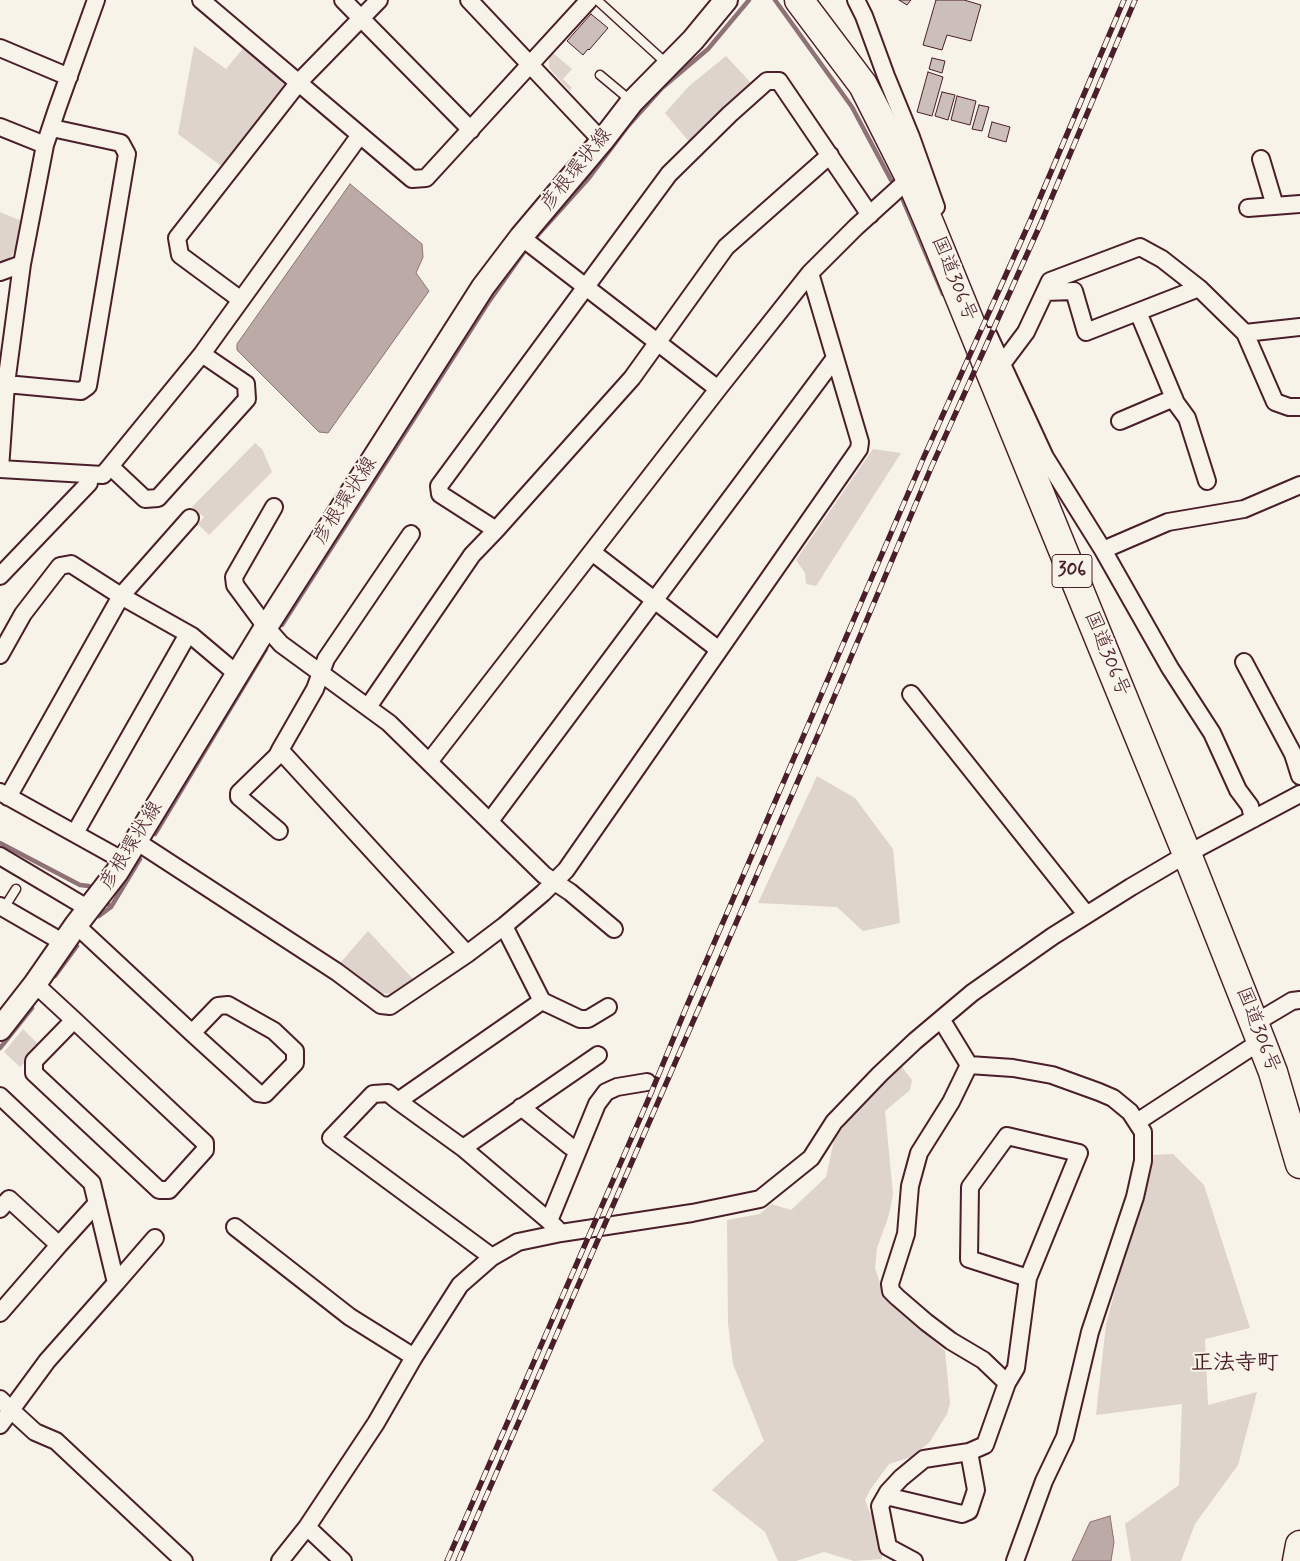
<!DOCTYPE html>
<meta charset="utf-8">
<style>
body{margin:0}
canvas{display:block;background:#f7f3e8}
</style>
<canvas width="1300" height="1561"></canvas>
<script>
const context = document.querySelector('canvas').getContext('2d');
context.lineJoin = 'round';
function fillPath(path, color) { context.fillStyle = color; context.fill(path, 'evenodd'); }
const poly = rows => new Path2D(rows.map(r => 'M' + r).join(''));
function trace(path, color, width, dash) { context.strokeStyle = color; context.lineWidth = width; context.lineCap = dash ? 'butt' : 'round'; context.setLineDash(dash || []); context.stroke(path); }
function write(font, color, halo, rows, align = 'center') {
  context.font = font + ' Mynerve,"Klee One",sans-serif'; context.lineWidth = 4; context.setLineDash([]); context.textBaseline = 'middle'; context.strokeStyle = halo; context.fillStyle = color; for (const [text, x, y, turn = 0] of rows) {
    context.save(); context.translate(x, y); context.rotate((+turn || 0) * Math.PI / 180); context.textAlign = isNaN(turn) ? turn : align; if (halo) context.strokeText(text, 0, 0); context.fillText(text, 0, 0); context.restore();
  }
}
fillPath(poly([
 [194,46,226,69,245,46,284,82,285,91,224,168,178,134],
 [552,52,572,69,563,79,572,88,570,91,549,68,549,55],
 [726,56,753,85,691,144,665,113,689,86],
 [0,212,24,222,20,242,10,258,0,264],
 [255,443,262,449,272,472,209,535,198,524,204,517,192,507],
 [873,449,901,453,816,586,806,584,805,573,796,560],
 [817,776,855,798,893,849,900,923,863,931,837,907,758,903],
 [368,931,414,980,392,994,380,993,341,962],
 [23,1029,40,1046,20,1067,4,1052],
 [899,1063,912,1080,910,1090,885,1111,893,1194,889,1215,877,1248,875,1268,885,1298,945,1351,950,1403,947,1414,929,1443,911,1457,889,1464,870,1490,865,1500,869,1511,882,1527,882,1559,854,1561,824,1552,796,1561,778,1561,765,1532,712,1490,764,1441,733,1364,728,1323,727,1220,760,1214,771,1204,791,1210,826,1177,834,1140,866,1096],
 [1173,1154,1204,1185,1250,1328,1205,1339,1208,1405,1257,1392,1238,1465,1195,1524,1181,1561,1131,1561,1125,1524,1179,1485,1182,1404,1096,1415,1106,1324,1152,1155]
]), '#ded4cc');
const water = poly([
 [350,184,422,244,423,257,416,273,429,291,328,433,319,432,237,350,237,344,350,184],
 [1110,1516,1114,1542,1111,1561,1072,1561,1090,1522,1110,1516]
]);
fillPath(water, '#bcaaa7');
trace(water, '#8e7275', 1);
trace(poly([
 [775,0,852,107,891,180],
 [903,200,943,294],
 [537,236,589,178,628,126,662,88,708,49,749,0],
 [282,625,488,303,524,252],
 [155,834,266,649],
 [0,843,80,885,89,886],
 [108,904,111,907,140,859],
 [99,916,111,907],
 [55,976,77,946],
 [0,1048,32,1008]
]), '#8e7275', 4.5);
const building = poly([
 [899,0,911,0,907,5,899,0],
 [936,0,964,0,981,5,971,41,947,35,942,50,923,45,936,0],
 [591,14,608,28,589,50,588,49,583,55,567,41,591,14],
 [932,58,945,61,942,73,929,69,932,58],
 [928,72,943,77,932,116,917,112,928,72],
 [942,92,955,95,948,120,935,116,942,92],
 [957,96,976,101,970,125,951,120,957,96],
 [979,105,989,107,982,131,972,129,979,105],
 [992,122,1010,127,1006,142,988,137,992,122]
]);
fillPath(building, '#ccbfb9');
trace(building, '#4a1f2b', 1);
const lane = poly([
 [597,0,666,63],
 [600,75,630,100],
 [4,908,16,889]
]);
const street = poly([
 [201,0,412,179,426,178,589,0],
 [343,0,471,130],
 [469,0,602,141],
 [856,0,864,16,886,76,911,137,936,207],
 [0,48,69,77],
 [0,127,45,145],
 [1261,159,1275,206],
 [1248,208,1300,204],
 [521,237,718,389],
 [0,272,22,264],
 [1045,292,1074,291,1086,332,1199,288],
 [241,300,180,255,177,238,299,82,379,0],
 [1138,312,1176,403,1187,418,1207,481],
 [1245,333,1300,327],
 [989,336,1045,457,1103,550,1170,668,1212,733,1238,790,1250,806,1253,819],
 [1002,364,1026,332,1050,281,1140,247,1162,259,1199,288,1245,333,1275,402,1289,407,1300,407],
 [6,384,81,391,88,386,127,154,121,143,52,128],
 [1120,421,1174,398],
 [111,467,145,499,158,498,247,399,246,384,202,354],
 [0,469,103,475,202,354,360,135],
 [0,469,6,384,22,264,45,145,57,109,96,0],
 [274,507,234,577,235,585,266,627,281,644,389,723,544,875,570,892,614,929],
 [496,530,632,378,726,247,830,155],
 [411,534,326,659,315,689,280,750,467,954],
 [1103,550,1168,522,1244,509,1300,485],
 [592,552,719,650],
 [0,576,89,483,89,475],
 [0,655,23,614,60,566,71,564,121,596,192,636,237,674],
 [1244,662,1293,754,1300,776],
 [911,694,1086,914],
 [368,707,472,555,496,530,440,494,439,486,669,174,730,114,767,81,779,81,870,215],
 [429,762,718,389,810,273,856,227,910,178],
 [0,792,124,861],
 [8,797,121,596,190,518],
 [490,821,835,358],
 [279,831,239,797,239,793,277,756,280,750],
 [75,833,188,634],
 [136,841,337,972,381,1005,390,1006,467,954,504,926,543,893,566,870,859,449,860,442,810,273],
 [0,856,89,909],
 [0,906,64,943],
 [76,925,192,1033,258,1093,265,1094,295,1063,295,1051,274,1031,228,1005,218,1006,192,1033],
 [35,984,74,1020,205,1143,205,1150,169,1190,159,1190,34,1073,34,1061,74,1020],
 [542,1001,580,1019,588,1019,608,1007],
 [941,1019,969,1065],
 [1255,1023,1292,1001,1300,1000],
 [969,1065,1013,1068,1052,1075,1099,1092,1113,1098,1130,1112,1143,1132,1143,1161,1135,1197,1090,1332,1065,1437,1044,1481,1015,1561],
 [0,1096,92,1183,116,1283,47,1361,11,1410,0,1399],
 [398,1101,542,1001,504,926],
 [521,1107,571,1147],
 [1137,1122,1261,1041],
 [463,1148,598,1055],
 [0,1209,9,1199,59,1245,0,1313],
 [549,1221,597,1104,606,1092,617,1087,647,1082],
 [235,1227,350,1317,414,1357],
 [59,1245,97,1203],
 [492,1257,331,1138,373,1094,388,1093,398,1101,463,1148,549,1221,561,1233],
 [116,1283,155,1238],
 [1007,1383,1016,1368,1028,1278,1079,1153,1007,1136,970,1187,969,1259,1028,1278],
 [0,1425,11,1410,35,1432,56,1441,184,1561],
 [886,1496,962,1514,969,1511,976,1490,969,1452],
 [307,1527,343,1561],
 [280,1561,307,1527,376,1423,414,1357,460,1285,492,1257,518,1242,561,1233,692,1213,760,1199,811,1158,834,1122,880,1074,915,1041,972,993,1053,936,1131,887,1187,854,1300,794],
 [914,1561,888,1547,880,1506,888,1492,901,1478,924,1459,969,1452,985,1445,1007,1383,983,1360,951,1341,926,1322,897,1297,891,1291,890,1284,906,1234,910,1186,919,1153,951,1102,969,1065]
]);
const secondary = poly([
 [0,1029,35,984,76,925,117,872,266,627,483,287,521,237,602,141,632,102,693,40,726,0]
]);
const highway = poly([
 [799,0,863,85,910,178,931,227,1187,854,1261,1041,1273,1072,1300,1164],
 [1297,1561,1300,1545]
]);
trace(lane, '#4a1f2b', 11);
trace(street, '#4a1f2b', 20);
trace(secondary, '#4a1f2b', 26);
trace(highway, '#4a1f2b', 31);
trace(lane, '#f7f3e8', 8);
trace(street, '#f7f3e8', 16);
trace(secondary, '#f7f3e8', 22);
trace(highway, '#f7f3e8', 28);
const rail = poly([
 [447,1561,649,1098,686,1008,923,459,1031,219,1124,0],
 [458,1561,821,728,931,468,1041,223,1135,0]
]);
trace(rail, '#4a1f2b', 5.5);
trace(rail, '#f7f3e8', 4, [11]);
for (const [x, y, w] of [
 [1072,571,40]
]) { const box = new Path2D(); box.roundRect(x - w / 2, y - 16.5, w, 33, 4); context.fillStyle = '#f7f3e8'; context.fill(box); trace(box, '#4a1f2b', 1); }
write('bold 19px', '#4a1f2b', null, [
 ["306",1072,571]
]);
write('20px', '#4a1f2b', '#f7f3e8', [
 ["彦根環状線",577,170,-51],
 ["国道306号",953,279,68],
 ["彦根環状線",346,501,-57],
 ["国道306号",1106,654,68],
 ["彦根環状線",132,846,-58],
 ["国道306号",1257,1030,69]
]);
write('bold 22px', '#4a1f2b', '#f7f3e8', [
 ["正法寺町",1235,1364]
]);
</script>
